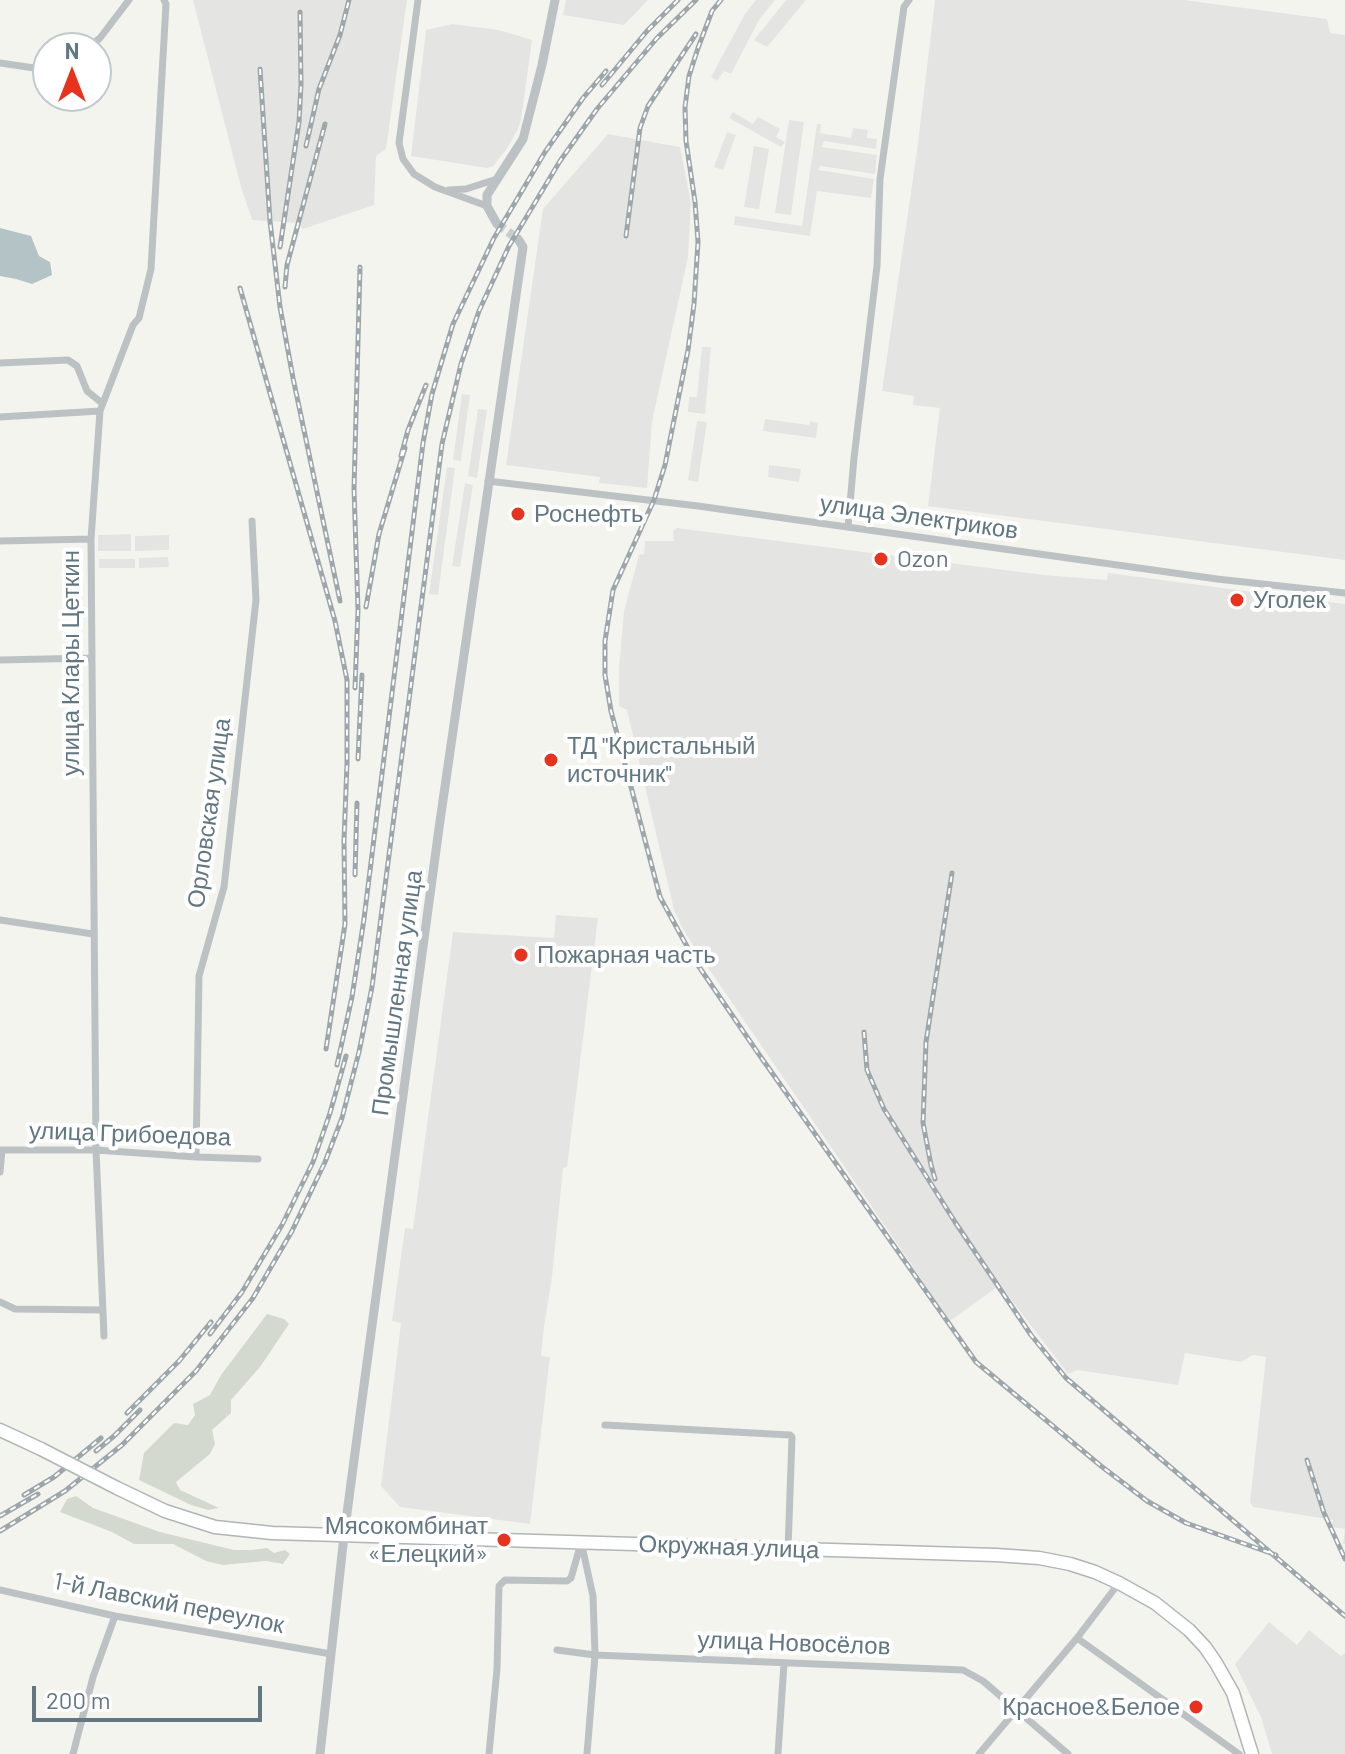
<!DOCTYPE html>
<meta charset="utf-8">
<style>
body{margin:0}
#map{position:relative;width:1345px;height:1754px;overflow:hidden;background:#f4f4ef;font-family:Barlow,sans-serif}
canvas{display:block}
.north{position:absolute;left:32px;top:32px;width:80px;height:80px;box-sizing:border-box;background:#fff;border:2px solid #c0c9cd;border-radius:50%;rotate:0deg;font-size:22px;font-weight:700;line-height:32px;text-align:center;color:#627781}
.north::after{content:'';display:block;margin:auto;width:28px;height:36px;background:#e7321d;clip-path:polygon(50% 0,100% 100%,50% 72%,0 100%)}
.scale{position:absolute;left:32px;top:1686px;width:230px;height:36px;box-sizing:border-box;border:4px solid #627781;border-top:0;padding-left:10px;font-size:24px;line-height:28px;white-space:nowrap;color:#627781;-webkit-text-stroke:6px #fff;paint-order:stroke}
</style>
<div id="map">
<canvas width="1345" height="1754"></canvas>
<div class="north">N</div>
<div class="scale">200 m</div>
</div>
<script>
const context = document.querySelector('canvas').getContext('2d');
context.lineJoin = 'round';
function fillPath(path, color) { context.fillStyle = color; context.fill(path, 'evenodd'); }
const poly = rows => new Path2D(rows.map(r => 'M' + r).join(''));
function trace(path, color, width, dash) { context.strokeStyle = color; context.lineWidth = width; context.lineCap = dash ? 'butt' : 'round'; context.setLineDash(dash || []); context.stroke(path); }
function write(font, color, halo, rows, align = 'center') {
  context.font = font + ' Barlow,sans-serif'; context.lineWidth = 8; context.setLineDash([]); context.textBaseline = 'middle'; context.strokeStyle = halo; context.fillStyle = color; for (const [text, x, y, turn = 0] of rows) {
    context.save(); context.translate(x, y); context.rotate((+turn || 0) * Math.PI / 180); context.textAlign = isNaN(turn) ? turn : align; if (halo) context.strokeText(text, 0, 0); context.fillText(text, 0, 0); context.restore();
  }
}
fillPath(poly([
 [193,0,407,0,386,149,376,156,374,205,303,229,297,223,252,220,241,187],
 [566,0,648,0,624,25,563,15],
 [756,0,775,0,759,20,731,74,724,71,717,81,711,77,745,14],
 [786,0,806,0,767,47,754,40],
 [935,0,1184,0,1327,19,1330,33,1345,35,1345,560,928,506,940,408,913,405,914,396,882,391,917,151],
 [452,24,499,30,532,40,521,120,517,131,506,150,493,166,487,168,411,156,426,30],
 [733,112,753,124,758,117,780,129,776,137,785,142,781,147,729,118],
 [789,120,804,122,791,215,775,213],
 [817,124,821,124,820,133,851,138,853,128,868,130,867,138,877,139,876,149,824,141,822,147,877,155,875,174,820,166,819,170,874,179,871,198,817,191,810,236,734,225,735,216,802,226],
 [727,132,736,135,723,170,714,167],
 [608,134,680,147,691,203,688,257,652,422,647,488,599,483,600,477,506,465,543,209],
 [754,146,769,149,759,209,744,207],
 [702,347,711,347,705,414,688,412,689,397,697,397],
 [462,394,470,395,461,461,453,460],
 [478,409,487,410,477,478,468,476],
 [765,419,809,425,810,421,818,423,816,438,763,431],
 [697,421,707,422,698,482,688,480],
 [769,465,801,469,799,482,768,477],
 [447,467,455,468,438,595,429,594],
 [465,483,473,485,460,567,452,566],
 [677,528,1044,575,1107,580,1108,573,1345,604,1345,1544,1343,1544,1345,1529,1332,1527,1333,1520,1253,1507,1250,1502,1266,1357,1253,1355,1241,1362,1185,1353,1178,1385,1077,1370,1068,1374,1000,1285,950,1321,700,956,684,931,674,910,627,710,619,706,619,667,624,611,639,555,644,554,645,541,674,541,673,531],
 [131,534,131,551,98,551,98,535],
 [169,535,169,550,135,551,135,536],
 [168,557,169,567,139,568,139,558],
 [99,559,135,559,135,568,99,568],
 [556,915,598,918,567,1167,563,1168,552,1277,544,1327,541,1356,550,1357,530,1524,400,1507,381,1486,401,1323,392,1321,405,1228,413,1229,453,932,554,938],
 [1269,1622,1297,1645,1309,1630,1341,1656,1345,1653,1345,1754,1272,1754,1261,1717,1235,1664]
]), '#e4e5e3');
fillPath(poly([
 [267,1314,284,1319,289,1324,260,1367,231,1400,231,1413,212,1430,215,1444,210,1454,176,1482,180,1490,219,1508,208,1510,191,1505,139,1480,144,1453,174,1423,188,1425,195,1415,193,1404,210,1395,221,1375],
 [76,1496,93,1508,160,1532,234,1550,252,1550,267,1548,274,1553,285,1550,290,1554,283,1564,266,1561,223,1565,206,1561,173,1544,134,1544,112,1532,60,1512,67,1499]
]), '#d4d9cf');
fillPath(poly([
 [0,228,31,236,39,256,50,262,52,275,32,284,16,279,0,276]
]), '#b4c3c6');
trace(poly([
 [497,224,518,239]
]), '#c8cece', 9, [9, 4.5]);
const trunk = poly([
 [0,1430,41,1449],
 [117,1488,165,1511,215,1527,272,1533,996,1555,1039,1558,1070,1564,1095,1572,1119,1583,1155,1603,1189,1630,1205,1647,1216,1663,1233,1693,1252,1754]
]);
trace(trunk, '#b0b5b7', 15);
trace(poly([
 [418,0,399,143,403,159,414,174,435,187,487,206],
 [88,48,100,38,129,0],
 [0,63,48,70],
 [449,190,466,189,497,179],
 [0,363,68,360,77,366,87,391,102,403],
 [0,417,100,411],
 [488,481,698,506,1217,579,1345,593],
 [848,527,854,458,877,266,880,179,904,7,909,0],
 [0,541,91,539],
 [0,660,91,658],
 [0,920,93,934],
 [0,1150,96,1150,196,1157,258,1159],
 [196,1157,199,976,224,887,256,600,252,521],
 [0,1172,2,1150],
 [0,1302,15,1309,102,1310],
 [104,1336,96,1150,91,539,100,411,133,325,139,318,151,269,166,4,164,0],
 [605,1425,790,1435,792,1437,788,1549],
 [582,1546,593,1596,595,1655,587,1754],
 [0,1590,115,1616,331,1654],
 [1077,1638,1239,1754],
 [557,1650,595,1655,963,1670,983,1681,1068,1754],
 [73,1754,93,1677,115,1616],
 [489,1754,497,1669,499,1586,505,1580,567,1581,571,1578,581,1543],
 [778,1754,784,1663],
 [979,1754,1077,1638,1119,1583]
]), '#bcc2c4', 7);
trace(poly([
 [497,224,487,206,487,195,523,139,542,65,555,0],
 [320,1754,344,1536,360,1415,439,828,523,247,518,239]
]), '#bcc2c4', 9);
trace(trunk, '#fff', 12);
const rail = poly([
 [721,0,712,11,698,48,689,76,685,107,686,141,695,202,698,242,694,304,688,350,665,465,654,500,613,590,605,641,605,675,611,711,660,897,695,961,758,1053,976,1362,1101,1466,1147,1501,1186,1523,1276,1555],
 [260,69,270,221,280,307,293,378,340,601],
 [602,85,647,31,678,0],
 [306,146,319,89,340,35,349,0],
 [626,236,640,128,648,106,696,34],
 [280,247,299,122,301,85,300,12],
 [285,287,287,265,325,124],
 [240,288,335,621,347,680,347,763,344,841,345,924,326,1049],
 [401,456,408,430,426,385],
 [366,607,379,534,405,448],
 [355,688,358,610,354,489,360,267],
 [358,759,362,675],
 [355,875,357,803],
 [864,1032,867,1070,884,1109,955,1222,1031,1335,1066,1378,1345,1616],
 [337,1065,352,997,364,919,423,443,432,394,453,324,494,238,545,152,583,98,606,71],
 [935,1179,931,1165,923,1123,926,1042,952,873],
 [210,1334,242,1292,282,1225,313,1162,330,1113,346,1056],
 [127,1413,179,1361,211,1322],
 [96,1451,114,1436,140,1410],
 [1307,1460,1324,1513,1345,1559],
 [24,1495,54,1477,101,1438],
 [0,1516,38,1494],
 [0,1531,65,1491,122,1445,196,1371,253,1298,292,1231,325,1162,342,1118,359,1052,372,987,442,444,461,364,479,311,509,246,560,161,597,109,657,38,696,0]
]);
trace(rail, '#9da6aa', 5);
trace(rail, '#fff', 2, [6]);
const trunkBridge = poly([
 [41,1449,117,1488]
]);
trace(trunkBridge, '#b0b5b7', 15, []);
trace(trunkBridge, '#fff', 12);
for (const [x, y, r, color] of [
 [518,514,8,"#e7321d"],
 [881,559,8,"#e7321d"],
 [1237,600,8,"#e7321d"],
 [551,760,8,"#e7321d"],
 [521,955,8,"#e7321d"],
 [504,1540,8,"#e7321d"],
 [1196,1707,8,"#e7321d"]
]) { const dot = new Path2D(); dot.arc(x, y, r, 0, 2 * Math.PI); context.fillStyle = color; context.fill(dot); trace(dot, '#fff', 3); }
write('24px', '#627781', '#fff', [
 ["Роснефть",534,514],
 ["Ozon",897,559],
 ["Уголек",1253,600],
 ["ТД \"Кристальный",567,746],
 ["источник\"",567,774],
 ["Пожарная часть",537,955],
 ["Мясокомбинат",488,1526,"right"],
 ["«Елецкий»",488,1554,"right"],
 ["Красное&Белое",1180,1707,"right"]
], 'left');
write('24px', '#627781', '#fff', [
 ["улица Электриков",919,517,8],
 ["улица Клары Цеткин",71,663,-90],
 ["Орловская улица",209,813,-82],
 ["Промышленная улица",397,993,-82],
 ["улица Грибоедова",130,1134,2],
 ["Окружная улица",729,1547,2],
 ["1-й Лавский переулок",169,1603,11],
 ["улица Новосёлов",794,1643,2]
]);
</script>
